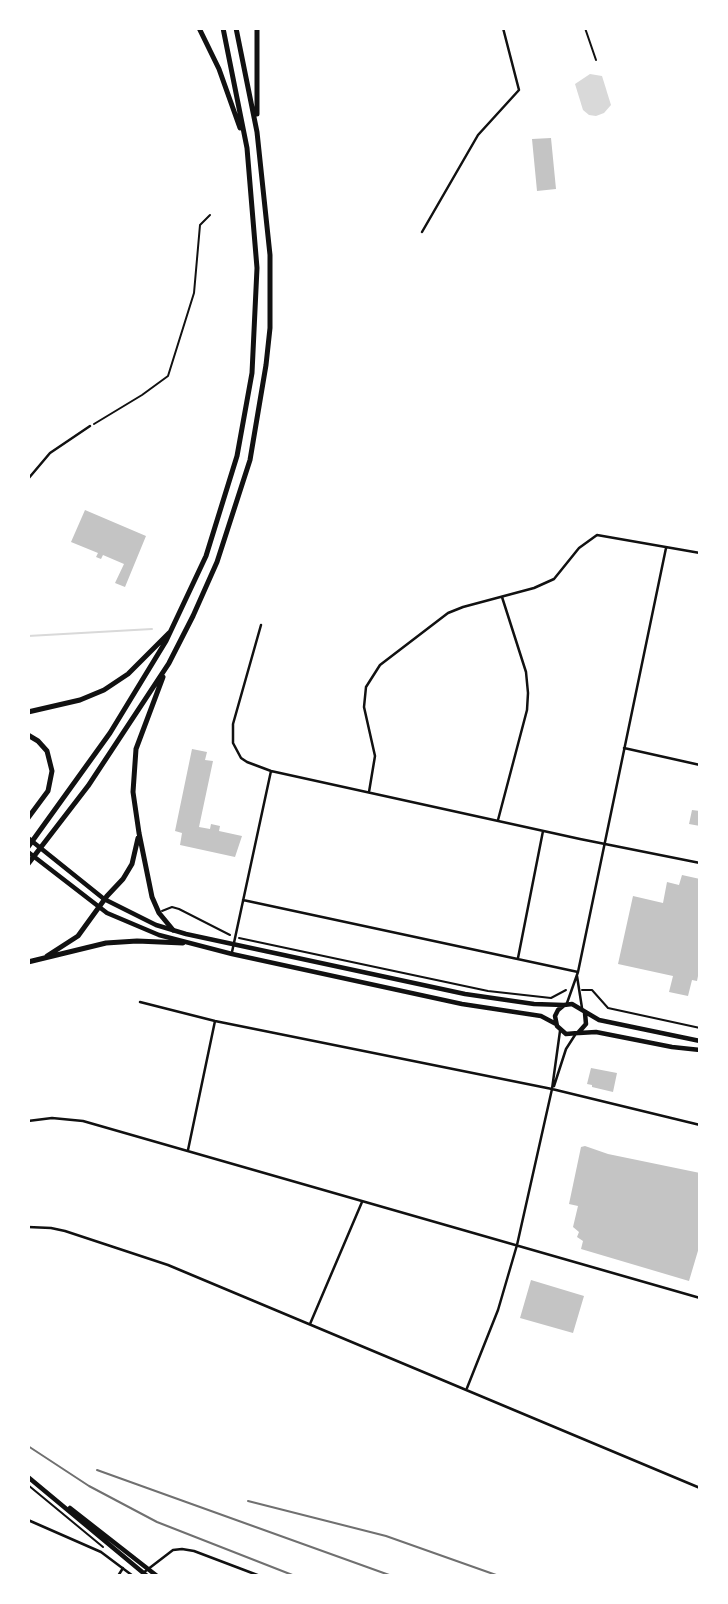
<!DOCTYPE html>
<style>
body{margin:0}
#map{position:relative;width:728px;height:1604px;overflow:hidden;background:#fff;font-family:"IBM Plex Serif",serif}
canvas{display:block}
.frame{position:absolute;inset:0;border:30px solid #fff;pointer-events:none}
</style>
<div id="map">
<canvas width="728" height="1604"></canvas>
<div class="frame"></div>
</div>
<script>
const context = document.querySelector('canvas').getContext('2d');
context.lineJoin = 'round';
function fillPath(path, color) { context.fillStyle = color; context.fill(path, 'evenodd'); }
const poly = rows => new Path2D(rows.map(r => 'M' + r).join(''));
function trace(path, color, width, dash) { context.strokeStyle = color; context.lineWidth = width; context.lineCap = dash ? 'butt' : 'round'; context.setLineDash(dash || []); context.stroke(path); }
fillPath(poly([
 [590,74,602,76,611,105,604,113,596,116,589,115,583,110,575,84]
]), '#d9d9d9');
trace(poly([
 [28,636,152,629]
]), '#d9d9d9', 2);
fillPath(poly([
 [551,138,556,189,537,191,532,139],
 [85,510,146,536,125,587,115,583,124,564,103,555,101,559,96,557,98,553,71,542],
 [192,749,207,752,205,760,213,761,199,827,210,829,211,824,220,826,219,831,242,836,235,857,180,845,182,833,175,831],
 [692,810,700,811,700,826,689,824],
 [682,875,700,879,700,966,697,981,692,980,688,996,669,992,673,976,618,964,633,896,663,903,667,882,679,885],
 [591,1068,617,1073,613,1092,592,1087,592,1085,587,1084],
 [585,1146,608,1154,700,1173,700,1244,689,1281,581,1249,583,1241,577,1237,579,1232,573,1227,578,1206,569,1204,581,1147],
 [531,1280,584,1296,573,1333,520,1318]
]), '#c4c4c4');
trace(poly([
 [94,424,142,395,168,376,194,293,200,225,210,215],
 [162,911,172,907,179,909,230,935],
 [239,938,488,991,551,998,566,990],
 [582,990,592,990,608,1008,700,1028],
 [28,1485,103,1547]
]), '#111', 2);
trace(poly([
 [585,28,596,60]
]), '#111', 2);
trace(poly([
 [422,232,478,135,519,90,503,28],
 [28,479,50,453,90,426],
 [261,625,233,724,233,743,241,758,247,762,271,771,580,839,700,863],
 [624,748,700,765],
 [369,792,375,756,364,707,366,687,380,665,448,613,463,607,534,588,554,579,579,548,597,535,700,553],
 [498,820,527,710,528,693,526,672,502,597],
 [243,900,578,972],
 [232,952,271,771],
 [518,958,543,831],
 [577,976,582,1008],
 [140,1002,215,1021,552,1089,700,1125],
 [567,1003,578,972,666,548],
 [554,1086,566,1049,575,1035],
 [28,1121,52,1118,83,1121,700,1298],
 [188,1150,215,1021],
 [28,1227,51,1228,65,1231,168,1265,700,1488],
 [310,1324,362,1202],
 [467,1388,498,1310,517,1245,552,1089,560,1031],
 [28,1520,101,1552,133,1576],
 [143,1573,173,1550,182,1549,194,1551,260,1576],
 [118,1576,123,1568]
]), '#111', 2.5);
trace(poly([
 [28,838,104,899,156,925,186,934,465,994,534,1004,564,1005],
 [28,852,107,913,159,935,232,954,462,1004,541,1016,556,1024],
 [585,1013,586,1024,578,1033,566,1034,557,1026,555,1016,558,1010,564,1005,572,1004,599,1020,700,1041],
 [579,1033,596,1032,672,1047,700,1050],
 [28,1477,147,1576],
 [70,1508,157,1576]
]), '#111', 4.5);
trace(poly([
 [199,28,219,69,240,128],
 [257,114,257,28],
 [163,677,136,749,133,792,139,833,152,897,159,913,173,930],
 [28,712,80,700,104,690,128,674,169,633],
 [28,735,38,741,47,751,52,771,48,791,28,818],
 [28,847,110,733,166,641,206,556,237,456,252,373,257,268,247,148,223,28],
 [28,864,88,786,169,663,193,616,217,562,250,460,266,365,270,328,270,255,257,132,236,28],
 [47,956,78,936,107,896,123,879,132,864,138,838],
 [28,962,106,943,137,941,183,943]
]), '#111', 5);
trace(poly([
 [28,1446,89,1486,157,1522,295,1576],
 [97,1470,392,1576],
 [248,1501,386,1536,499,1576]
]), '#707070', 2);
</script>
